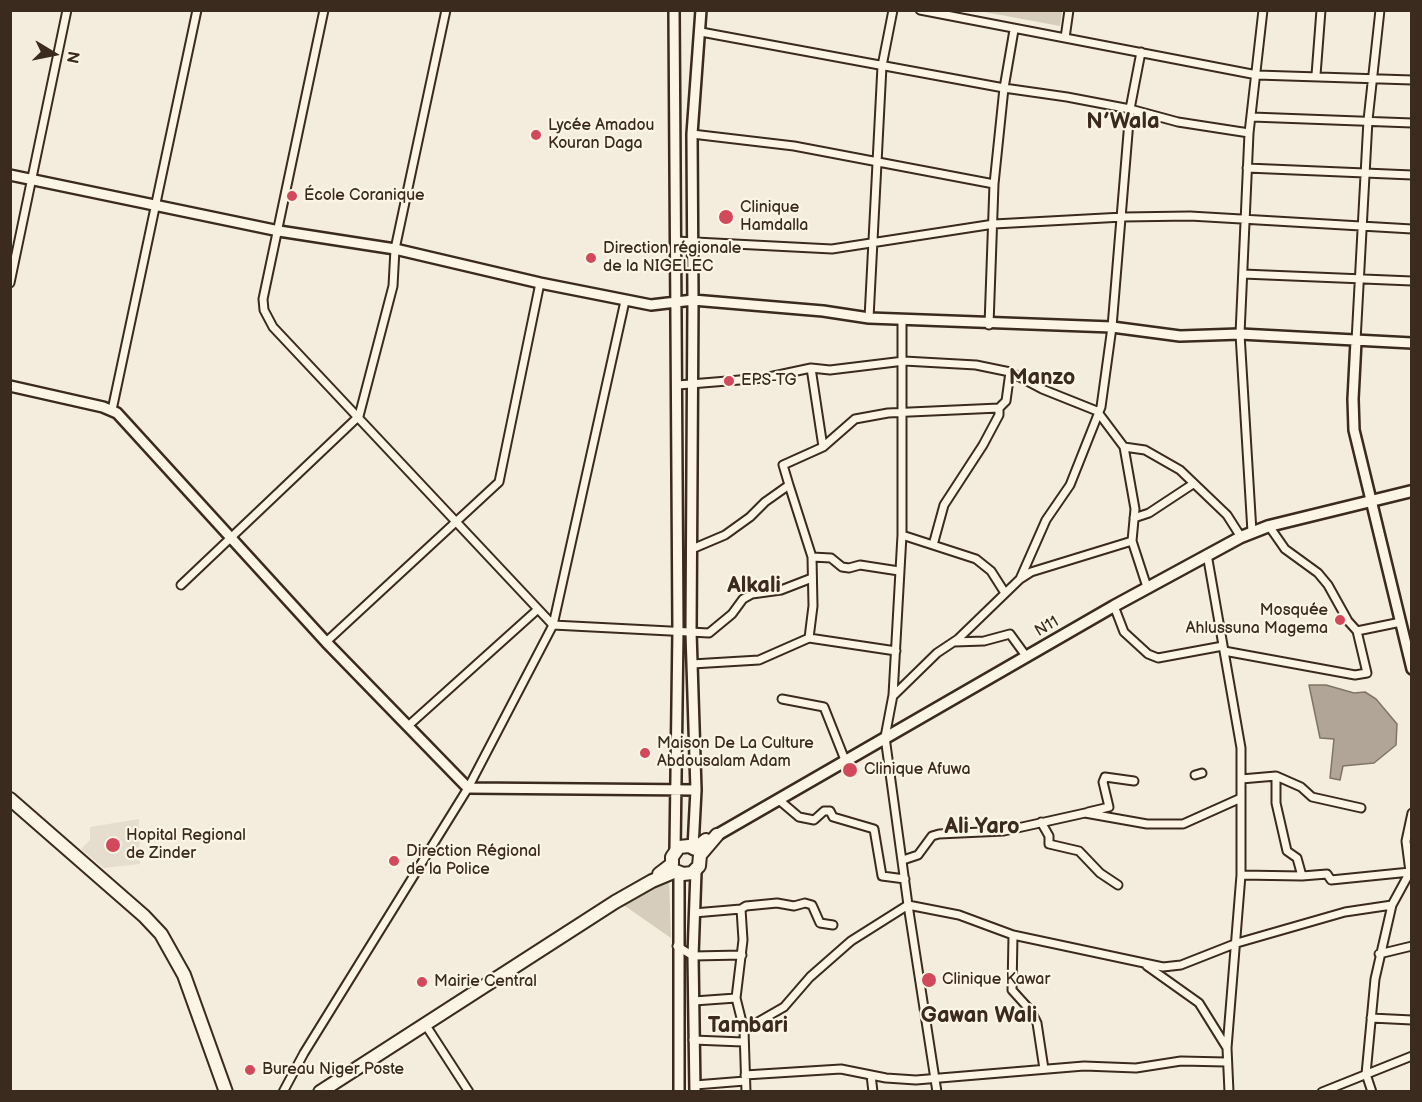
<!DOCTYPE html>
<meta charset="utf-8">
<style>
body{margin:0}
#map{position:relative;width:1422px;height:1102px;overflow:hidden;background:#f4eddd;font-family:"Balsamiq Sans",sans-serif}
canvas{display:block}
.frame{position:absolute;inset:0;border:12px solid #3b2a1e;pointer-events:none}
.north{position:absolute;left:24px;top:24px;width:60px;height:60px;-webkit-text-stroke:4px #fcf5e5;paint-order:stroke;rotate:100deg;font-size:16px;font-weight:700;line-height:24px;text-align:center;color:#3b2a1e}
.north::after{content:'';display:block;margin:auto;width:21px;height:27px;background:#3b2a1e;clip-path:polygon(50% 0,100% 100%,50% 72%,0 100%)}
</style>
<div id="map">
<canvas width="1422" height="1102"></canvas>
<div class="frame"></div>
<div class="north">N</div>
</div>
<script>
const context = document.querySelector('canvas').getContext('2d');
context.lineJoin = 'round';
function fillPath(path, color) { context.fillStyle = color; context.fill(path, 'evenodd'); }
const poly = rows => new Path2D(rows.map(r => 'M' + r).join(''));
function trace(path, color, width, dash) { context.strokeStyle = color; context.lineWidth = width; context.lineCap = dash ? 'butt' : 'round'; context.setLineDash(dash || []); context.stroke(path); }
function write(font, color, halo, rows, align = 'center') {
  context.font = font + ' "Balsamiq Sans",sans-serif'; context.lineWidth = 4.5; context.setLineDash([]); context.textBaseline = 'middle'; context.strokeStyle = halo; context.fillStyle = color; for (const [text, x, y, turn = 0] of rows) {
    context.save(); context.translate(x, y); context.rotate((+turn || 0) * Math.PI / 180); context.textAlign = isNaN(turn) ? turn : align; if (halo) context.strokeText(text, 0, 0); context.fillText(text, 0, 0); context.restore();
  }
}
fillPath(poly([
 [139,819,140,864,104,868,81,849,90,840,90,827]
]), '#e5ddce');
fillPath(poly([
 [979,11,1062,10,1062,11,1060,26],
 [669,877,671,938,622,904]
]), '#d6cdbd');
const water = poly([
 [1309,685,1326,685,1354,693,1365,692,1376,699,1397,724,1396,745,1374,763,1343,766,1340,780,1330,778,1334,739,1320,738,1309,685]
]);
fillPath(water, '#b0a596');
trace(water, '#817466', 1.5);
const street = poly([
 [324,10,263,299,264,310,273,327,553,625,709,633,732,614,743,599,752,594,781,590,812,578],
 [920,10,1257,75,1412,80],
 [701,32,1004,88,1067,97,1130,109,1178,122,1249,133],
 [1065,38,1069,10],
 [1316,75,1321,10],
 [1252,117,1412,123],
 [692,134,794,146,994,184],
 [1247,168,1412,175],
 [676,241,832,249,994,224,1123,217,1190,216,1412,229],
 [1243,274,1412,281],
 [10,283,67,10],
 [869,318,882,66,893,10],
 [902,320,902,535,893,695,885,737,908,905,937,1092],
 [989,325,994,184,1004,88,1014,30],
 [1356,341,1368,120,1380,10],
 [811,368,823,447],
 [678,385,764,378,811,368,830,370,904,361,976,365,1010,372,1042,389,1097,411,1124,447,1135,509,1132,541,1147,587],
 [112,410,197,10],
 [1124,447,1145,450,1180,470,1227,515,1241,537],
 [789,485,812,557,831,558,842,567,849,568,860,565,899,571],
 [1134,518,1149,513,1193,484],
 [1252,532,1240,334,1249,133,1263,10],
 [902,535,976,559,991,571,1005,593],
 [933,545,944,505,983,445,999,415,999,408],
 [692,549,725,535,750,517,765,502,789,485,783,465,823,447,855,419,888,413,999,408,1006,401,1010,372],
 [1207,554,1241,748,1241,875,1227,1048,1229,1092],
 [1020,579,1031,572,1132,541],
 [181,585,359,416,393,286,395,249,446,10],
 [1114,606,1124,632,1148,654,1158,658,1223,646],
 [1357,631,1401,622],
 [809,638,813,606,812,557],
 [326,642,499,482,540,283],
 [954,642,984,641,1010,634,1026,656],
 [1224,651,1355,675,1367,673,1357,631,1348,621,1328,585,1318,573,1285,549,1269,526],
 [692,664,759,660,809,638,896,651],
 [894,695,937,653,958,639,1020,579,1046,520,1070,485,1101,407,1112,327,1130,109,1141,52],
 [782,699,824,707,845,760],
 [408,726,537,610],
 [1195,775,1202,773],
 [1276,776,1276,803,1287,851,1297,858,1302,876],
 [1241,779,1276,776,1301,787,1312,797,1361,808],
 [779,800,799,817,814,820,824,811,830,811,833,817,874,829,882,876,905,879],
 [1088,812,1109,807,1103,782,1105,777,1134,781],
 [1041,822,1049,836,1049,844,1079,851,1100,873,1118,885],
 [903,860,918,855,932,836,939,834,1004,831,1085,813,1147,824,1183,824,1241,798],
 [1241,875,1302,876,1327,874,1331,880,1410,872,1411,875],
 [741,909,743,940,736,998,744,1030,746,1092],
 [694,913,741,909,746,906,777,903,794,906,805,903,812,905,820,923,833,925],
 [1013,935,1012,990,1031,1011,1037,1023,1044,1069],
 [677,946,693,956,742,955],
 [1379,954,1412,946],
 [1147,966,1199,1003,1227,1048],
 [694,1001,736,998],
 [1371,1018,1412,1020],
 [425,1024,469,1092],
 [744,1030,784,1007,810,977,851,941,908,905,959,915,1013,935,1163,967,1181,965,1237,943,1345,912,1392,905,1410,872,1406,841,1412,813],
 [693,1040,743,1042],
 [745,1075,841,1069,886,1078,916,1080,1084,1066,1136,1068,1181,1061,1226,1062],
 [871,1075,873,1092],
 [695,1085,745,1081],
 [283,1092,304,1053,468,788,553,625,625,301],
 [1322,1092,1412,1056],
 [1372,1092,1366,1074,1375,979,1392,905]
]);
const secondary = poly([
 [674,10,678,630,675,850],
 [10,175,279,231,395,249,540,283,651,305,693,300,823,311,869,318,1112,327,1180,336,1240,334,1412,343],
 [1356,341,1353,399,1354,430,1412,669],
 [10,386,103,407,117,413,326,642,468,788,696,790],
 [693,848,696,790,691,632,693,300,692,134,701,10],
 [679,873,679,1092],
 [695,1092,693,956,696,871]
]);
const primary = poly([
 [717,835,1114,606,1241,537,1269,526,1412,491]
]);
const highway = poly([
 [10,799,144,916,161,934,184,975,226,1092],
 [659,874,672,864,672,857,679,847,689,846,695,849,706,840],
 [320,1092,615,902,652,881,676,871,683,874,692,873,699,866,700,855,717,835]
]);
trace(street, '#3b2a1e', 11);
trace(secondary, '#3b2a1e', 14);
trace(primary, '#3b2a1e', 15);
trace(highway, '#3b2a1e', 16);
trace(street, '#fcf5e5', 7);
trace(secondary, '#fcf5e5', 9);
trace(primary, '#fcf5e5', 10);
trace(highway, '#fcf5e5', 12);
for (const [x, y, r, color] of [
 [536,135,6,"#d1495b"],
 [292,196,6,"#d1495b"],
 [726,217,8,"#d1495b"],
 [591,258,6,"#d1495b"],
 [729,381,6,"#d1495b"],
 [1340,620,6,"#d1495b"],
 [645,753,6,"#d1495b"],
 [850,770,8,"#d1495b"],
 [113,845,8,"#d1495b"],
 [394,861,6,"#d1495b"],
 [929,980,8,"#d1495b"],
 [422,982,6,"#d1495b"],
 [250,1070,6,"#d1495b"]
]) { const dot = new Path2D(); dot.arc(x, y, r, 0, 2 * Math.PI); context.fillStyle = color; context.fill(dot); trace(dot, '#fcf5e5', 2); }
write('16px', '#3b2a1e', '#fcf5e5', [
 ["Lycée Amadou",548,126],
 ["Kouran Daga",548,144],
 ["École Coranique",304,196],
 ["Clinique",740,208],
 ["Hamdalla",740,226],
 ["Direction régionale",603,249],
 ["de la NIGELEC",603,267],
 ["EPS-TG",741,381],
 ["Mosquée",1328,611,"right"],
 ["Ahlussuna Magema",1328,629,"right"],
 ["Maison De La Culture",657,744],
 ["Abdousalam Adam",657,762],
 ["Clinique Afuwa",864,770],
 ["Hopital Regional",126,836],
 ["de Zinder",126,854],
 ["Direction Régional",406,852],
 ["de la Police",406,870],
 ["Clinique Kawar",942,980],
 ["Mairie Central",434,982],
 ["Bureau Niger Poste",262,1070]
], 'left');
write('16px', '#3b2a1e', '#fcf5e5', [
 ["N11",1047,627,-30]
]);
write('bold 22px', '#3b2a1e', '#fcf5e5', [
 ["N’Wala",1123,122],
 ["Manzo",1042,378],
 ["Alkali",754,586],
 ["Ali Yaro",982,827],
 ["Gawan Wali",979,1016],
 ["Tambari",748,1026]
]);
</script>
